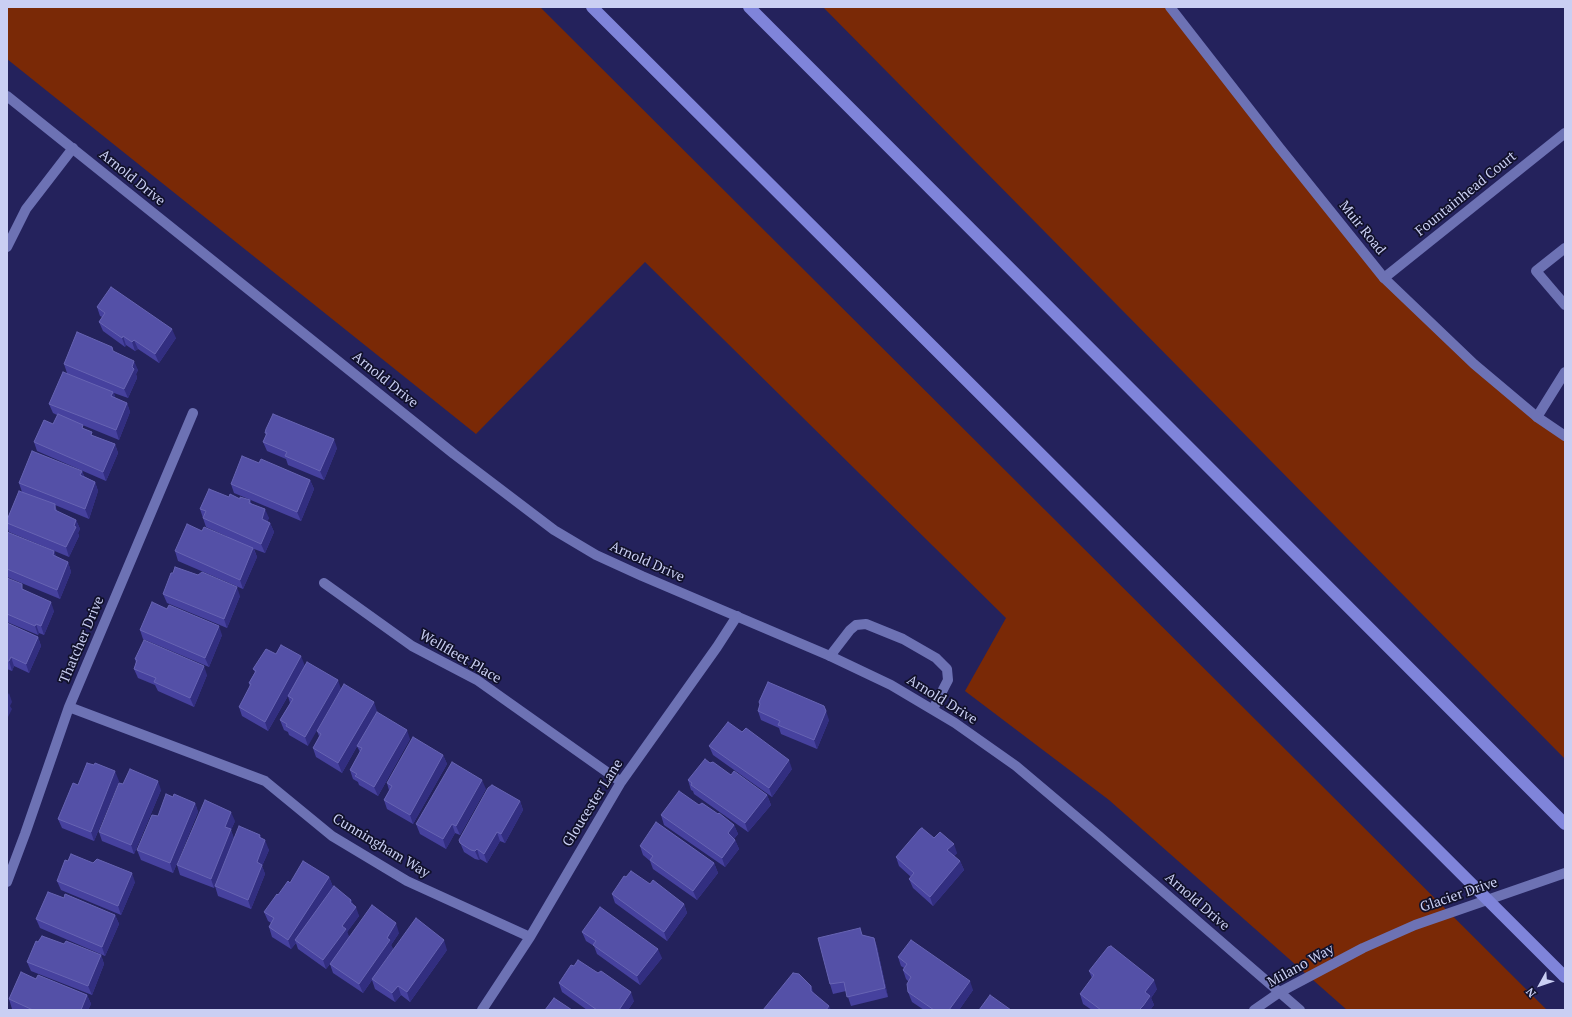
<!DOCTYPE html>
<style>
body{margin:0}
#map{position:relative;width:1572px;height:1017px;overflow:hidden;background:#24225c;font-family:"PT Serif",serif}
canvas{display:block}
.frame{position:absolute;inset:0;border:8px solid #cacff3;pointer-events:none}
.north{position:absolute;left:1520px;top:965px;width:40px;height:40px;-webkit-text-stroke:3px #11112b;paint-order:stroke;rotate:230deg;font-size:11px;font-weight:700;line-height:16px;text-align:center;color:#cacff3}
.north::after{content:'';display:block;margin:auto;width:14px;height:18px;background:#cacff3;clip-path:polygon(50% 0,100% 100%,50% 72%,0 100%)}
</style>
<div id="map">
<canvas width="1572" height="1017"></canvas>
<div class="frame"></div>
<div class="north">N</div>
</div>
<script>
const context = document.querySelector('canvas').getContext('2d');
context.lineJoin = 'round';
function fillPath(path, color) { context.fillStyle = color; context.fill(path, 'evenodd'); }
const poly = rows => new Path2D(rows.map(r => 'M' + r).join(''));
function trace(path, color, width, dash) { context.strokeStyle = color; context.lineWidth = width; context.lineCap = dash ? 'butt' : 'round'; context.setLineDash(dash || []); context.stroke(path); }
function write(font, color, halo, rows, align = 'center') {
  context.font = font + ' "PT Serif",serif'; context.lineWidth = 3.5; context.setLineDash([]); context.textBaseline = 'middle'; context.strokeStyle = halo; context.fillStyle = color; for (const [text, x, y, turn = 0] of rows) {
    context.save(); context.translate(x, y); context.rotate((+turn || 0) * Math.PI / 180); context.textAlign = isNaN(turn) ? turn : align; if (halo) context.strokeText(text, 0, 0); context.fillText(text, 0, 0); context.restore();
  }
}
fillPath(poly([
 [7,7,540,7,1547,1010,1347,1010,1109,800,965,691,1006,618,645,262,476,434,7,59],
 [823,7,1170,7,1279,147,1419,313,1565,436,1565,759]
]), '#7a2906');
trace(poly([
 [1565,248,1536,271,1565,305],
 [1537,417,1565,372],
 [830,656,850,630,856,625,866,624,903,639,936,658,947,669,948,680,933,709]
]), '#6d72b4', 10);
trace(poly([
 [7,247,26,209,73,148],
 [1384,278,1565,133],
 [324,583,412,646,477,680,621,782],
 [69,707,265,781,332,836,407,881,530,937],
 [7,882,25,834,69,707,193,413],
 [482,1010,530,937,621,782,717,647,737,616],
 [1254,1010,1280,992,1363,948,1415,925,1565,873]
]), '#6d72b4', 10);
trace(poly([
 [1170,7,1279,147,1384,278,1474,364,1537,417,1565,436],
 [7,96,454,454,554,530,596,555,642,576,830,656,891,685,955,723,1016,766,1099,836,1300,1010]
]), '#6d72b4', 10);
trace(poly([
 [592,7,1565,977],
 [749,7,1565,824]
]), '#7f84da', 12);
fillPath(poly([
 [97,307,176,338,159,363,138,349,135,351,126,345,125,347,103,331,99,322,102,317,100,316],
 [113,352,138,370,136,374,137,378,128,398,114,393,115,398,127,403,130,412,119,440,80,424,84,429,93,436,115,444,118,453,106,481,37,451,34,442,53,424,57,415,53,413,49,404,67,373,64,364],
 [265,433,337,448,324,480,288,465,286,459,267,451,263,442,266,435],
 [259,463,310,480,314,489,301,521,234,493,231,484],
 [82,471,84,476,95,482,98,491,89,519,55,505,57,511,76,520,80,529,78,533,79,536,69,557,9,532,7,526,7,520,22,492,19,483],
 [229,497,250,500,251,503,269,518,267,521,270,523,274,532,265,553,254,549,257,557,243,589,178,561,175,551,202,531,228,537,206,527,200,509],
 [7,532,54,551,56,557,68,562,71,572,60,599,7,577],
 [7,578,54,611,44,635,39,633,38,635,7,622],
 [163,594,240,596,227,628,167,603],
 [7,623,38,637,41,646,29,673,14,666,12,671,7,669],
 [140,630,222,635,209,667,143,639],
 [276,654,305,666,268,731,242,716,239,707,250,687,249,683,255,672,253,669],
 [135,659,207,675,194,707,158,691,155,685,138,678,134,669,136,663],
 [307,662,308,746,289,735,288,732,284,730,280,720,290,703,288,696],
 [759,702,829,720,817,749,781,734,779,728,761,720,758,711,760,705],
 [377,711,342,773,316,757,313,748,319,736,317,731],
 [410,739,378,796,359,785,358,782,353,779,350,770,360,752,357,746],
 [709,746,792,769,772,797,713,755],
 [443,755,447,764,413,824,387,809,384,800,389,790,387,783],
 [710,763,731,775,767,795,771,805,748,832,694,794,693,791,691,790,688,780],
 [119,781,94,841,62,828,58,819,78,785],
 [123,784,161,790,134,854,102,841,99,832],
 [486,789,460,835,455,833,446,849,420,834,416,824],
 [520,801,523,810,505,843,500,841,487,863,480,859,479,860,475,859,464,852,459,840],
 [195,803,198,812,173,873,141,860,137,850,158,816],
 [699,805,734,825,738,834,734,839,735,840,739,849,725,867,664,825,661,815],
 [235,821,231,830,234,839,214,888,180,875,177,865],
 [260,835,261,838,269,850,262,866,265,874,251,909,218,896,215,886],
 [934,838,957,853,954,856,960,861,964,870,933,906,913,888,909,879,911,877,899,866,896,857],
 [640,846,714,863,718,873,697,900,653,869,650,861,643,855],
 [329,877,333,887,322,903,351,900,359,916,347,932,349,937,399,933,391,945,393,949,376,973,447,950,410,1002,401,995,395,1002,375,989,372,980,363,993,333,973,330,964,326,969,298,949,296,943,291,949,272,937,269,927,271,923,268,921,264,912,290,883],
 [626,877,650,884,684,904,687,913,667,941,615,903,612,894],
 [57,881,135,882,121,915,61,890],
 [64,898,115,915,119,924,105,956,40,928,36,919],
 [582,932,662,958,640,985,597,954,594,946,586,941],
 [862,935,874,938,877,947,888,997,851,1006,846,991,833,994,830,984],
 [38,942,64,944,101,955,104,964,92,995,31,971,27,962],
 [898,957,973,990,959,1010,924,1010,912,1002,908,992,908,981,906,979,903,970,904,968,901,966],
 [1089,971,1157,989,1151,998,1154,1005,1150,1010,1092,1010,1083,1004,1080,994,1092,978],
 [36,979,87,995,91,1004,88,1010,15,1010,12,1009,9,999],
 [559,983,634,1001,628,1010,587,1010,562,992]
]), '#46419e');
fillPath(poly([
 [172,329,176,338,159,363,155,354],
 [123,336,126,345,125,347,122,338],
 [134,340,138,349,135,351,132,342],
 [134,361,138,370,136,374,137,378,128,398,124,389],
 [113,392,117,401,111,396],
 [127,403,130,412,119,440,116,430],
 [334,439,337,448,324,480,320,471],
 [115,444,118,453,106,481,103,472],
 [82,471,85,480,80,475],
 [310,480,314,489,301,521,297,512],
 [95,482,98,491,89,519,85,509],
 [265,509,269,518,265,528,262,519],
 [76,520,80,529,78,533,79,536,69,557,66,547],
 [270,523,274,532,265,553,261,544],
 [253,548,257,557,243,589,240,580],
 [54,551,58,560,53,555],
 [68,562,71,572,60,599,57,590],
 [237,587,240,596,227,628,224,619],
 [51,602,54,611,44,635,41,626],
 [36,624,39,633,38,635,35,626],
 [219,626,222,635,209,667,205,658],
 [38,637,41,646,29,673,26,664],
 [301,656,305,666,268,731,265,722],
 [11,657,14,666,12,671,9,661],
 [204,666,207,675,194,707,190,698],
 [338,680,341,689,308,746,305,737],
 [9,693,12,702,10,706,12,709,7,719,7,696],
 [374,702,377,711,342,773,338,763],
 [826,711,829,720,817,749,814,740],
 [407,730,410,739,378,796,374,787],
 [443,755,447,764,413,824,410,815],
 [789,760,792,769,772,797,769,788],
 [115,771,119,781,94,841,91,832],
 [482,780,486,789,460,835,456,826],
 [158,781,161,790,134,854,131,845],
 [767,795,771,805,748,832,745,823],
 [520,801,523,810,505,843,501,834],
 [195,803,198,812,173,873,170,863],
 [231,812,235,821,231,830,234,839,214,888,211,879,225,827],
 [452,824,455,833,446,849,443,839],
 [734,825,738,834,731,842,728,833],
 [497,832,500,841,487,863,484,854],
 [265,840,269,850,262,866,265,874,251,909,248,900,257,862],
 [735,840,739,849,725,867,722,858],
 [954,844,957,853,951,860,947,850],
 [477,849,480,859,479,860,475,851],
 [960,861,964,870,933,906,930,897],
 [714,863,718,873,697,900,693,891],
 [132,873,135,882,121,915,118,906],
 [329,877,333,887,297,941,295,940,296,943,291,949,288,940],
 [351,900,354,908,356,907,359,916,347,932,350,938,326,969,323,960],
 [684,904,687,913,667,941,664,932],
 [115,915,119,924,105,956,102,947],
 [396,923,399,933,391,945,393,949,363,993,359,984,387,938],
 [874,938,877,947,888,997,885,988],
 [444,940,447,950,410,1002,407,992],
 [658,949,662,958,640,985,637,976],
 [101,955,104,964,92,995,88,986],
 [1154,980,1157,989,1151,998,1154,1005,1150,1010,1139,1010,1145,992],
 [970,981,973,990,959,1010,949,1010],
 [398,986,401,995,395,1002,392,993],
 [811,986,815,996,811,991],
 [631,992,634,1001,628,1010,619,1010],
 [87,995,91,1004,88,1010,81,1010],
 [829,1006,831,1010,826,1010]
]), '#322e80');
const building = poly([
 [111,287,172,329,155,354,134,340,132,342,123,336,122,338,99,322,105,313,97,307,111,287],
 [77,332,112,347,113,351,134,361,132,367,134,369,124,389,64,364,77,332],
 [63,372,113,392,111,396,127,403,116,430,49,404,63,372],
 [58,414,83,425,82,428,92,432,91,435,115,444,103,472,34,442,44,420,53,424,58,414],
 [273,414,334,439,320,471,285,456,287,452,263,442,267,433,265,433,266,429,273,414],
 [32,451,82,471,80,475,95,482,85,509,19,483,32,451],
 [242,456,259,463,261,459,310,480,297,512,231,484,242,456],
 [209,489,229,497,230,494,240,499,240,497,250,500,249,503,265,509,262,519,270,523,261,544,203,518,206,511,200,509,209,489],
 [19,491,55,504,55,510,76,520,74,526,76,527,66,547,7,523,7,520,19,491],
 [187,524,202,531,204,527,253,548,240,580,175,551,187,524],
 [7,532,54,551,53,555,68,562,57,590,7,569,7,532],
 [175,567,198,575,202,572,237,587,224,619,163,594,171,573,173,573,175,567],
 [7,578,22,584,22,589,51,602,41,626,36,624,35,626,7,614,7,578],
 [152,602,167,609,169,605,219,626,205,658,140,630,152,602],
 [7,623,38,637,26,664,11,657,9,661,7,661,7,623],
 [144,640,204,666,190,698,154,682,156,678,134,669,137,660,135,659,144,640],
 [281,645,301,656,265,722,239,707,251,684,249,683,256,671,253,669,266,649,276,654,281,645],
 [307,662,338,680,305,737,286,726,287,724,280,720,293,699,288,696,307,662],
 [768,682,824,706,826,711,814,740,778,725,780,721,758,711,760,704,759,702,768,682],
 [344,684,374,702,338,763,313,748,321,734,317,731,344,684],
 [377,712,407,730,374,787,355,776,357,774,350,770,362,748,357,746,377,712],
 [728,722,742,732,746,728,789,760,769,788,709,746,728,722],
 [413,737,443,755,410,815,384,800,392,786,387,783,413,737],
 [705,759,710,763,713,762,731,775,734,771,767,795,745,823,691,785,692,783,688,780,705,759],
 [452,762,482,780,456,826,452,824,443,839,416,824,452,762],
 [87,763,94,765,95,763,115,771,91,832,58,819,73,783,78,785,87,763],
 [130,769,158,781,131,845,99,832,119,783,123,784,130,769],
 [492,785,520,801,501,834,497,832,484,854,477,849,475,851,471,850,460,843,459,840,488,788,492,785],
 [679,791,699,805,702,803,718,814,719,813,734,825,728,833,735,840,722,858,661,815,679,791],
 [166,794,173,797,174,794,195,803,170,863,137,850,152,815,158,816,166,794],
 [205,800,231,812,225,827,231,829,211,879,177,865,205,800],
 [656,822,714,863,693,891,650,860,653,856,640,846,656,822],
 [239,826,260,835,259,837,265,840,257,862,262,865,248,900,215,886,239,826],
 [922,828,934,838,940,832,954,844,947,850,960,861,930,897,909,879,914,873,896,857,920,829,922,828],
 [71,854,93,863,97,859,132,873,118,906,57,881,65,860,68,861,71,854],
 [303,861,329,877,288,940,269,927,274,918,264,912,277,894,278,895,288,881,290,883,303,861],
 [631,871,650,884,653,880,684,904,664,932,612,894,624,876,626,877,631,871],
 [334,886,351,900,350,902,356,907,342,926,346,929,323,960,295,940,334,886],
 [48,892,64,898,65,894,115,915,102,947,36,919,48,892],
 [372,905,396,923,387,938,390,940,359,984,330,964,372,905],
 [600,907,658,949,637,976,593,945,596,941,582,932,600,907],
 [416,918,444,940,407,992,398,986,392,993,372,979,416,918],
 [860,928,862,935,874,938,885,988,847,997,844,982,830,984,818,938,860,928],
 [42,936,64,944,66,941,101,955,88,986,27,962,36,941,38,942,42,936],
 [911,940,970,981,949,1010,934,1010,908,992,907,984,911,977,903,970,907,964,898,957,911,940],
 [1111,946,1154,980,1145,992,1150,996,1143,1006,1139,1010,1101,1010,1080,994,1094,975,1089,971,1108,947,1111,946],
 [578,960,598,973,601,971,631,992,619,1010,597,1010,559,983,571,965,574,966,578,960],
 [21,972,36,979,38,975,87,995,81,1010,33,1010,9,999,21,972],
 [793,973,799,974,811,986,811,991,829,1006,826,1010,763,1010,793,973],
 [990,995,1011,1010,979,1010,990,995],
 [554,998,572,1010,545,1010,554,998]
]);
fillPath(building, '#5450a7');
trace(building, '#6764b3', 1);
write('14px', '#cacff3', '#11112b', [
 ["Arnold Drive",132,178,39],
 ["Fountainhead Court",1466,194,-39],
 ["Muir Road",1362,228,51],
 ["Arnold Drive",385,380,39],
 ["Arnold Drive",647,562,24],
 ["Thatcher Drive",82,640,-67],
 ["Wellfleet Place",460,657,30],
 ["Arnold Drive",942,700,32],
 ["Gloucester Lane",593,803,-58],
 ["Cunningham Way",381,846,31],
 ["Glacier Drive",1459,895,-19],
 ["Arnold Drive",1197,902,41],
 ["Milano Way",1301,966,-29]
]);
</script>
